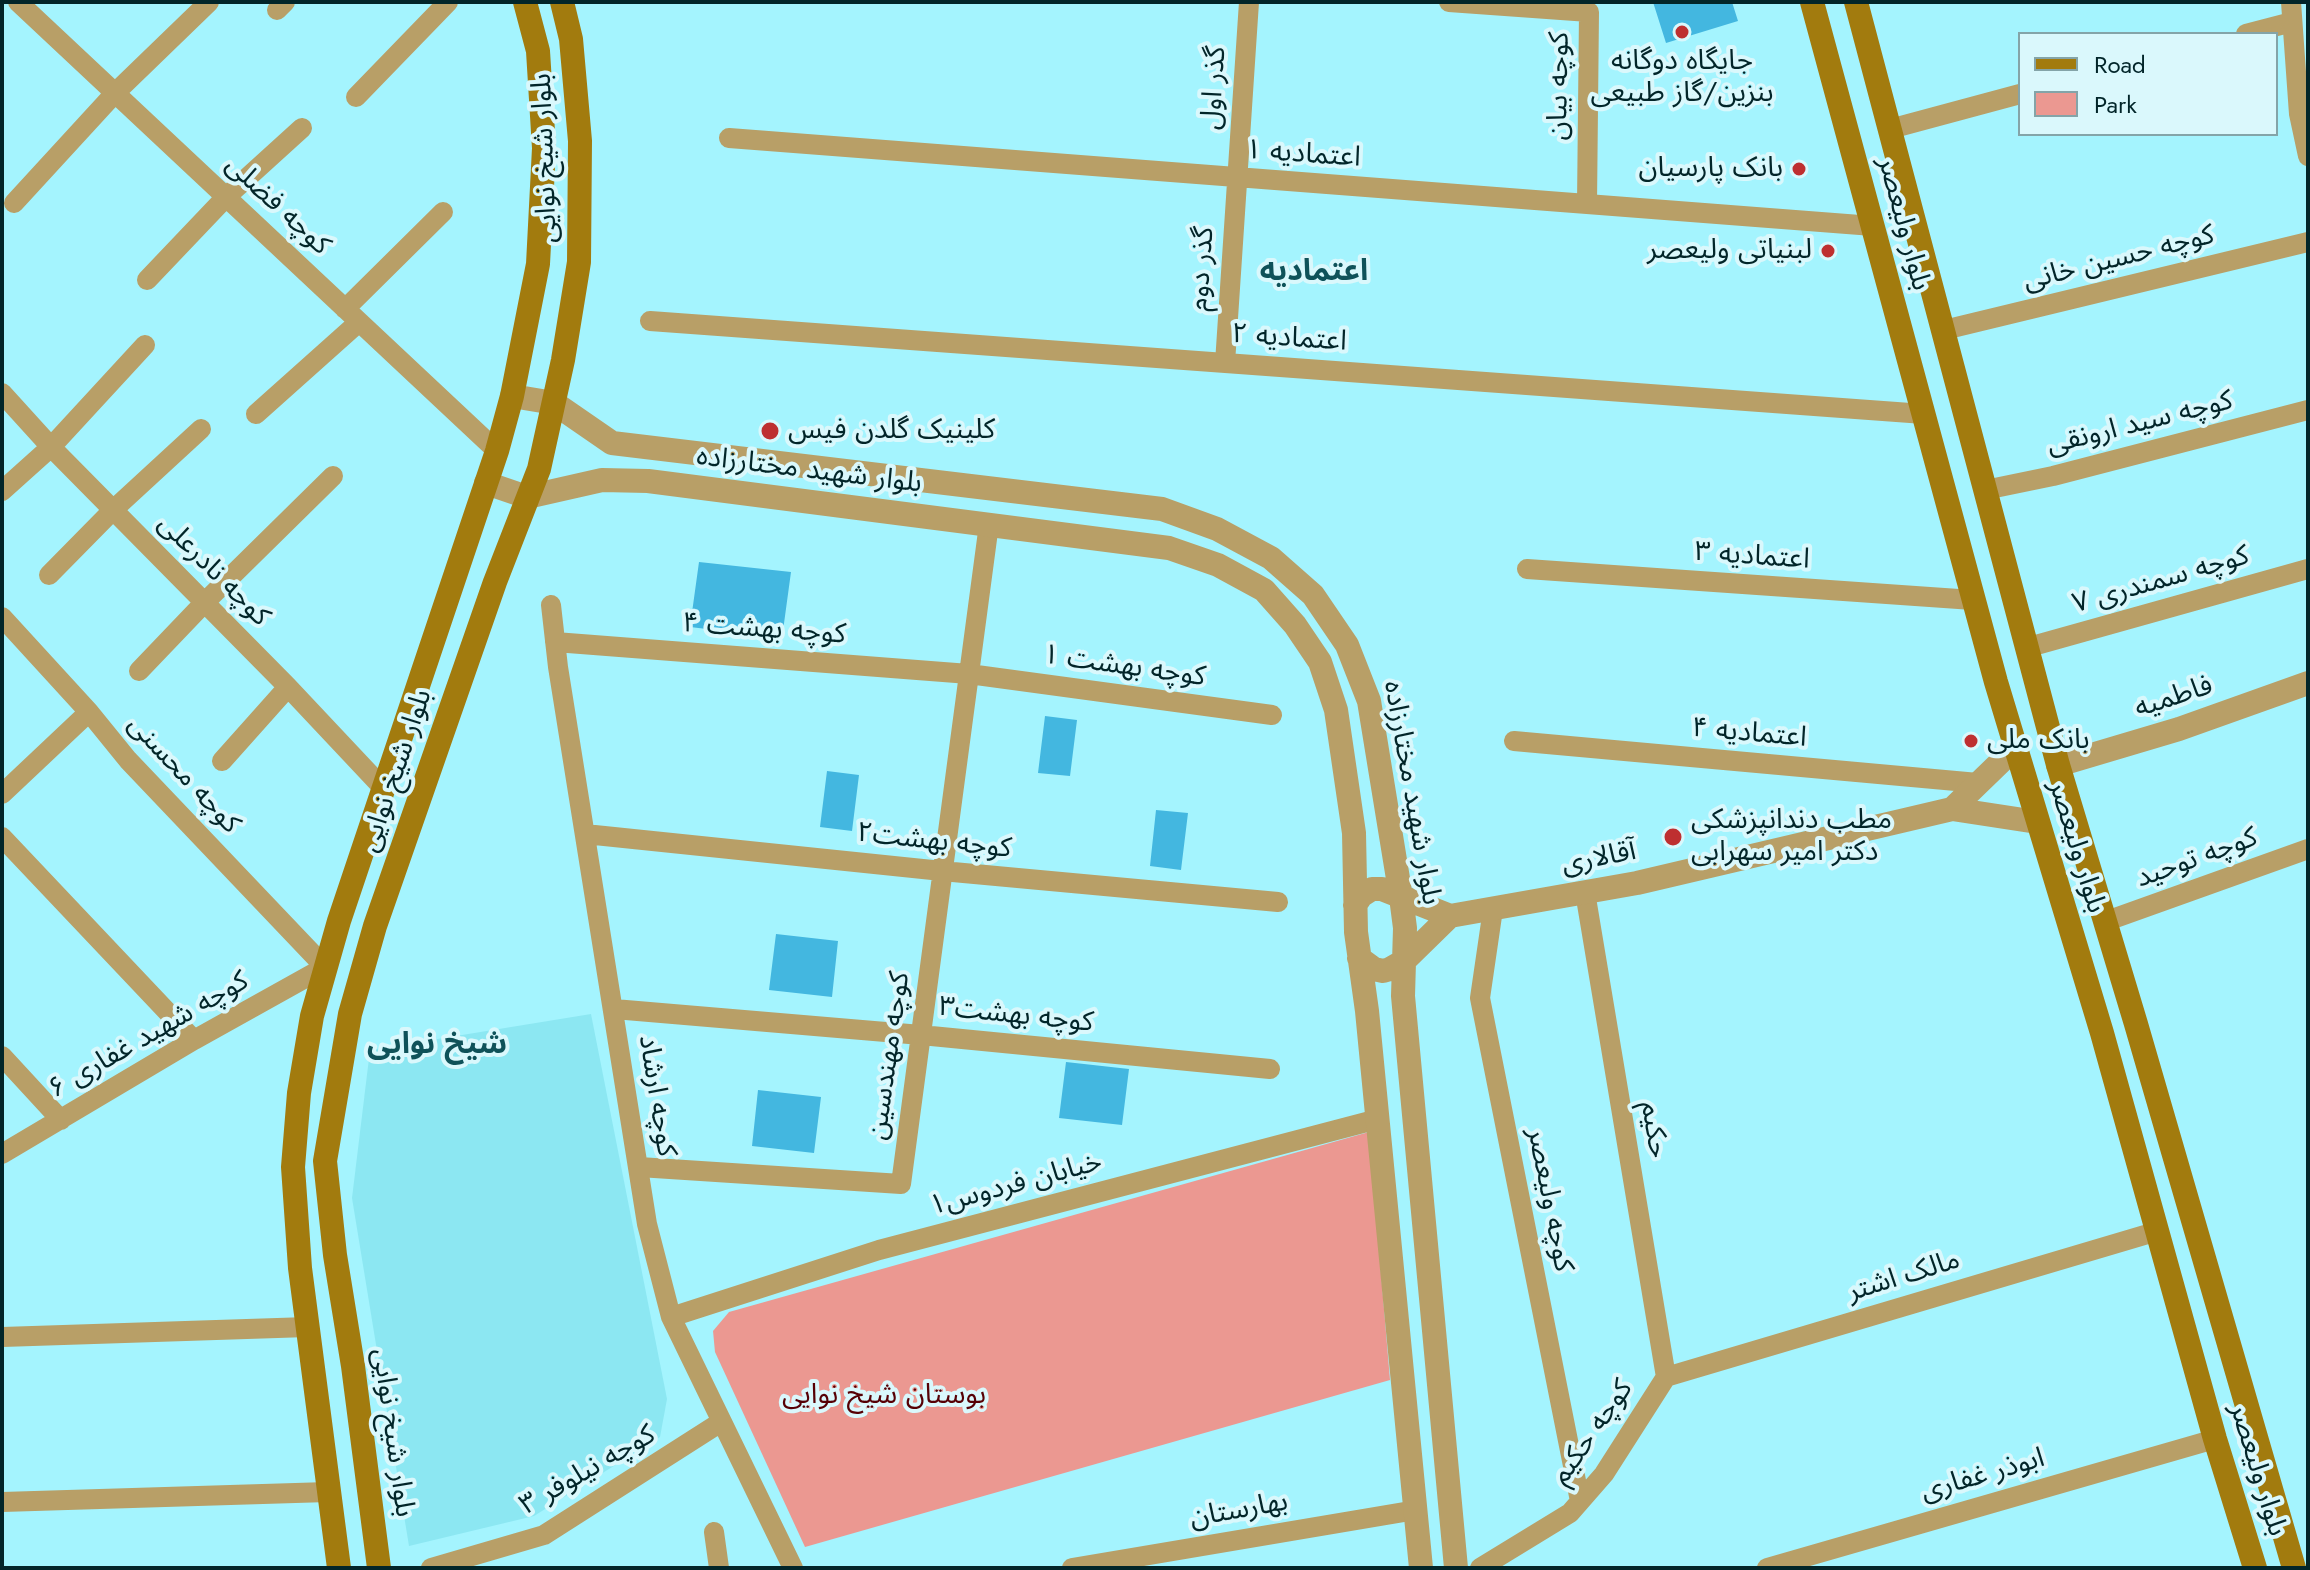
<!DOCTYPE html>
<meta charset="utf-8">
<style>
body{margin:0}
#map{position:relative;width:2310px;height:1570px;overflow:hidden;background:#a4f4fe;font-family:Jost,sans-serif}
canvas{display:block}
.frame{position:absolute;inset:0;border:4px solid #022529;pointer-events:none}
.legend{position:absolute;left:2018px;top:32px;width:260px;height:104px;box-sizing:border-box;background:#daf8fc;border:2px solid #84a4a8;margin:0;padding:10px 14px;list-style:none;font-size:24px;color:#022529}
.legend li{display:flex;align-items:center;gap:16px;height:40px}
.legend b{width:40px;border:2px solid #84a4a8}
</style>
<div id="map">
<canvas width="2310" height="1570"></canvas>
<div class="frame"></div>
<ul class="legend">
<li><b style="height:10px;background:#a27b0e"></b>Road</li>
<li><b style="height:22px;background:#eb9891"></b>Park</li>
</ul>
</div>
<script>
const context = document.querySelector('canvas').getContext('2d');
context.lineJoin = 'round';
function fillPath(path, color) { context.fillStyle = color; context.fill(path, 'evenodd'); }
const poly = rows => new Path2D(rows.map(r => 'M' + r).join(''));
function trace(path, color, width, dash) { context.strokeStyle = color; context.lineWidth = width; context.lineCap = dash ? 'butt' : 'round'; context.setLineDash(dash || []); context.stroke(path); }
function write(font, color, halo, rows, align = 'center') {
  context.font = font + ' Jost,"Noto Sans Arabic",sans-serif'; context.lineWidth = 8; context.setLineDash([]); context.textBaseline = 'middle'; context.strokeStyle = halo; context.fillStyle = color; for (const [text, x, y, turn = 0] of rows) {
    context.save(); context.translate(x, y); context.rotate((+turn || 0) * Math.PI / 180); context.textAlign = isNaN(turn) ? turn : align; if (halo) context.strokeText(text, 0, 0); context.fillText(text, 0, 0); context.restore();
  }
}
fillPath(poly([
 [591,1014,667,1399,660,1437,534,1516,409,1546,352,1198,370,1050]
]), '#8ce7f2');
fillPath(poly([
 [1369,1132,1390,1380,805,1547,715,1352,713,1331,729,1312]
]), '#eb9891');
fillPath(poly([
 [1653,2,1732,2,1738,21,1666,43],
 [699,562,791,572,782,638,690,627],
 [1045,716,1077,720,1070,776,1038,773],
 [827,771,859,775,852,831,820,827],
 [1156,810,1188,813,1181,870,1150,866],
 [776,934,838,941,832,997,769,990],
 [1066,1062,1129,1069,1122,1125,1059,1118],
 [758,1090,821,1097,814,1153,752,1146]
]), '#43b7e0');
trace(poly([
 [18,2,497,451],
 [1449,2,1589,12,1587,204],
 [2291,2,2299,114,2308,156],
 [277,10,285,2],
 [2246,34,2292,22],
 [356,97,448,2],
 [1890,129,2020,94],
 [729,138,1873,226],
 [14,203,115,93,209,2],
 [147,280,226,197,302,128],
 [345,309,443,212],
 [650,321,1924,414],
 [1944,330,2308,242],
 [1225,363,1249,2],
 [2,393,51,447,288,687,383,788],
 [256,414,359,322],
 [1985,490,2053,476,2308,410],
 [2,491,51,447,145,345],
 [1527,569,1973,600],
 [49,575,113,510,201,429],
 [551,605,558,667,647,1224,671,1317,793,1568],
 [2,617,89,712,128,760,325,967,194,1040,2,1154],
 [555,642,969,674,1272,715],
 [2029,647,2308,569],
 [139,671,205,602,333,476],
 [1514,741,1978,783],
 [222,761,288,687],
 [2,794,89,712],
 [585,834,942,871,1278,902],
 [2,837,194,1040],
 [1585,892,1666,1377],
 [1493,909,1480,998,1580,1501],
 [2104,922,2308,849],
 [614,1009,921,1035,1270,1069],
 [2,1056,61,1120],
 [639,1167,901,1184,989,524],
 [671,1317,879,1250,1378,1119],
 [2,1337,308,1327],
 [1666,1377,2158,1231],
 [2,1502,328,1492],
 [714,1532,719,1568],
 [431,1568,544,1535,721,1422],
 [1072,1568,1416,1510],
 [1480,1568,1570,1513,1604,1474,1666,1377],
 [1767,1568,2215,1439]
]), '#b89f67', 20);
trace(poly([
 [512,396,554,403,612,443,1162,509,1217,529,1271,558,1313,595,1347,645,1369,701,1401,897,1405,928,1403,996,1456,1568],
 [486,483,527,497,602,480,648,481,1169,548,1218,565,1264,590,1295,625,1320,662,1336,710,1354,833,1356,932,1367,1011,1421,1568],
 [2058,765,2179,729,2308,683],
 [1952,809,2037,822],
 [1355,905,1361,896,1372,889,1382,889,1450,916],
 [1450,916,1637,883,1952,809,2015,748],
 [1359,958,1374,969,1383,971,1390,969,1404,961,1450,916]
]), '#b89f67', 24);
trace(poly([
 [1812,2,1996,682,2102,1033,2215,1439,2255,1568],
 [1856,2,2058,765,2136,1024,2294,1568],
 [339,1568,300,1268,293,1167,299,1093,312,1016,339,921,497,451,512,396,538,264,544,148,538,51,525,2],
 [379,1568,353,1366,335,1255,325,1161,350,1014,375,926,495,582,539,469,563,360,579,262,580,141,571,39,562,2]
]), '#a27b0e', 24);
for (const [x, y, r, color] of [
 [1682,32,8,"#be2f30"],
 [1799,169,8,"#be2f30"],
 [1828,251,8,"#be2f30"],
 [770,431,10,"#be2f30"],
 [1971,741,8,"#be2f30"],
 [1673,837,10,"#be2f30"]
]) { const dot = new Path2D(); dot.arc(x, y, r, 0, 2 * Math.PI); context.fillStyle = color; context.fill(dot); trace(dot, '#daf8fc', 3); }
write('28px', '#022529', '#daf8fc', [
 ["جایگاه دوگانه",1682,62,"center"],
 ["بنزین/گاز طبیعی",1682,94,"center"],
 ["بانک پارسیان",1783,169,"right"],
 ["لبنیاتی ولیعصر",1812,251,"right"],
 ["کلینیک گلدن فیس",788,431],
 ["بانک ملی",1987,741],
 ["مطب دندانپزشکی",1691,821],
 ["دکتر امیر سهرابی",1691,853]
], 'left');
write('28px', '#022529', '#daf8fc', [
 ["کوچه بیان",1560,86,-89],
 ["گذر اول",1215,88,-86],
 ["اعتمادیه ۱",1303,155,4],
 ["بلوار شیخ نوایی",546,158,-92],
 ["کوچه فضلی",277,206,43],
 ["بلوار ولیعصر",1903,224,75],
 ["کوچه حسین خانی",2119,259,-14],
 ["گذر دوم",1203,269,-86],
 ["اعتمادیه ۲",1289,339,4],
 ["کوچه سید ارونقی",2140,424,-14],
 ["بلوار شهید مختارزاده",809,471,7],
 ["اعتمادیه ۳",1752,557,4],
 ["کوچه نادرعلی",213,571,45],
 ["کوچه سمندری ۷",2161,581,-16],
 ["کوچه بهشت ۴",764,630,4],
 ["کوچه بهشت ۱",1124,667,8],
 ["فاطمیه",2174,698,-18],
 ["اعتمادیه ۴",1749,734,5],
 ["بلوار شیخ نوایی",397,771,-71],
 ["کوچه محسنی",183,775,47],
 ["بلوار شهید مختارزاده",1411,793,80],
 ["کوچه بهشت۲",934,842,6],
 ["بلوار ولیعصر",2076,847,73],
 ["آقالاری",1599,859,-11],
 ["کوچه توحید",2197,859,-20],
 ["کوچه بهشت۳",1016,1016,6],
 ["کوچه شهید غفاری ۶",149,1036,-30],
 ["کوچه مهندسین",890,1056,-82],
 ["کوچه ارشاد",656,1096,81],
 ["حکیم",1653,1130,81],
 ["خیابان فردوس۱",1016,1185,-15],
 ["کوچه ولیعصر",1549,1200,79],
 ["مالک اشتر",1904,1277,-17],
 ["بلوار شیخ نوایی",392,1433,82],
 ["کوچه حکیم",1593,1433,-55],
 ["بلوار ولیعصر",2257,1470,73],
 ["کوچه نیلوفر ۳",588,1471,-30],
 ["ابوذر غفاری",1983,1476,-16],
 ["بهارستان",1239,1511,-10]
]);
write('28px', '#560005', '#daf8fc', [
 ["بوستان شیخ نوایی",884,1396]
]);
write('bold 30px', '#0f5259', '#daf8fc', [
 ["اعتمادیه",1314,273],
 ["شیخ نوایی",437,1046]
]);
</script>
